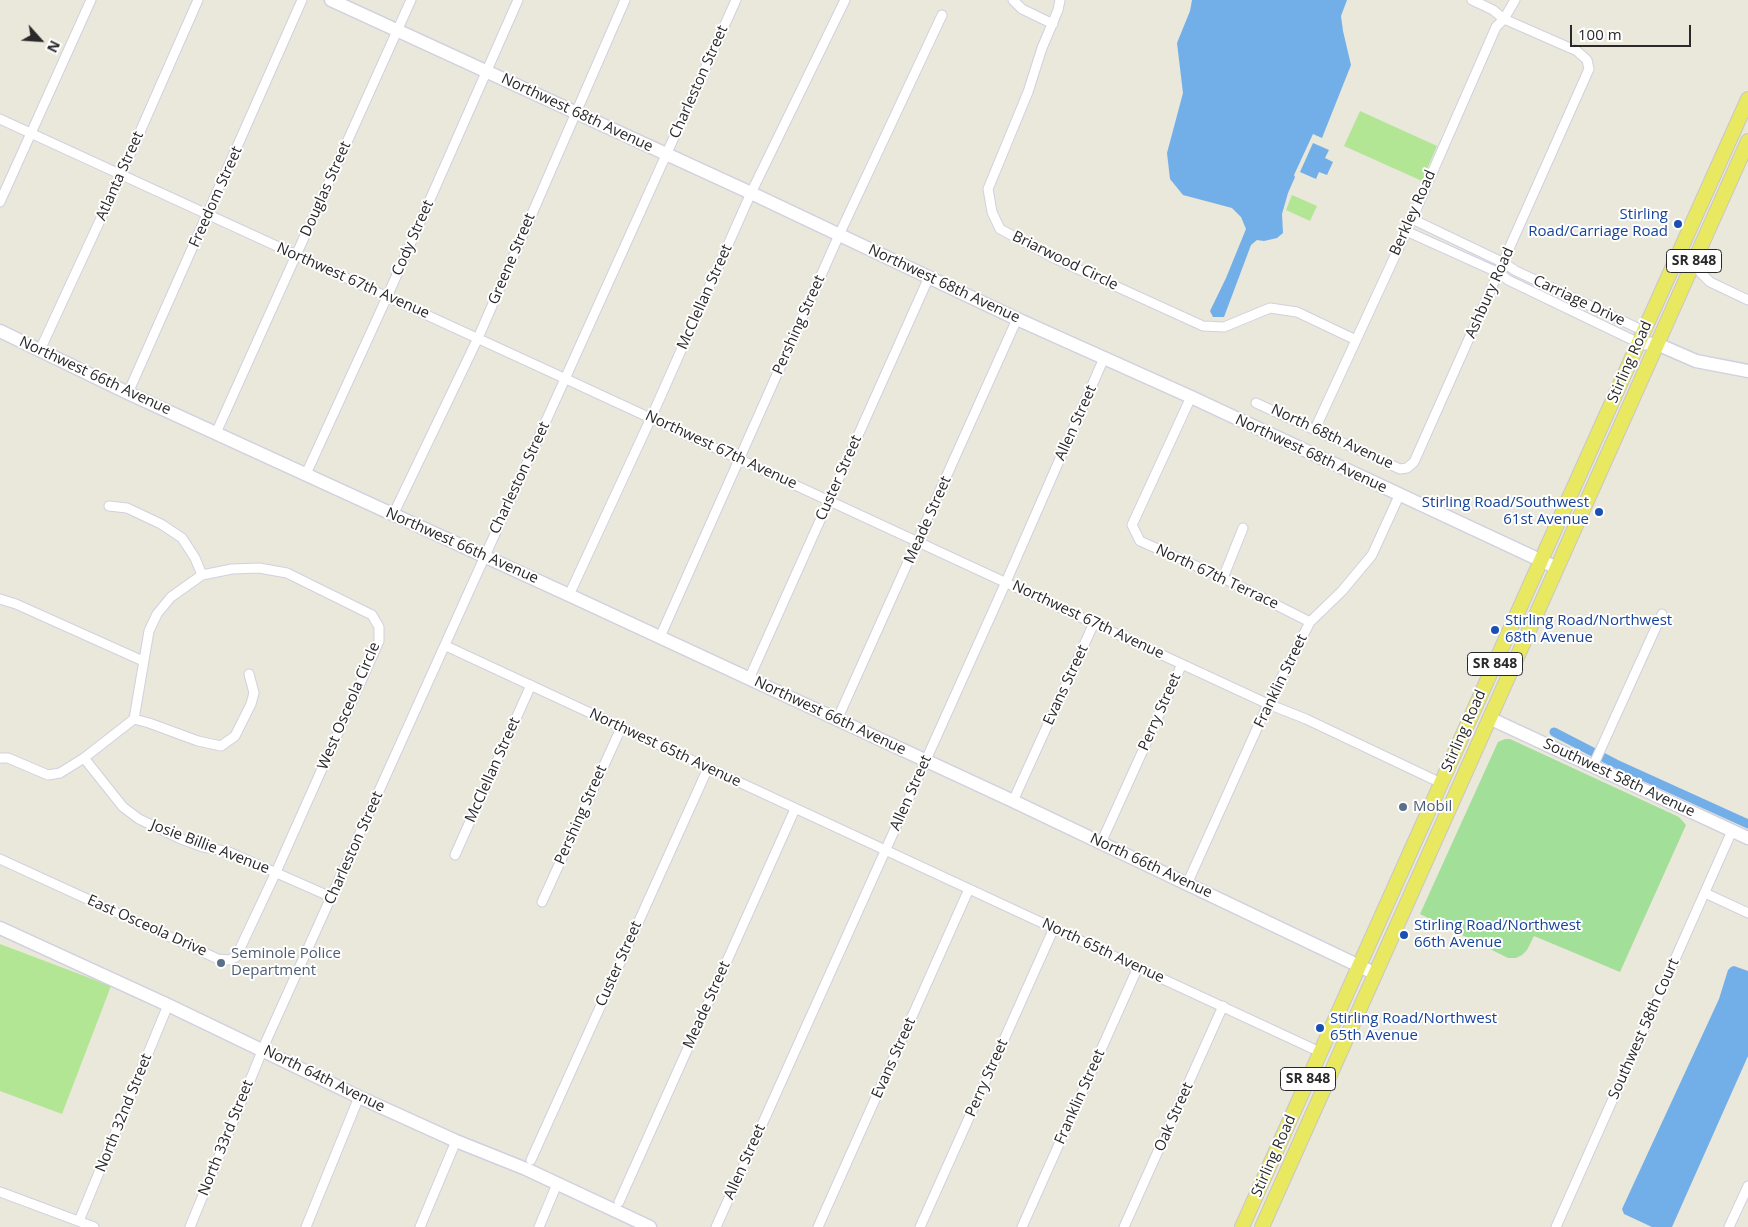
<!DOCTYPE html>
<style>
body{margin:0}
#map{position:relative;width:1748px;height:1227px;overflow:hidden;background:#eae7db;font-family:"Open Sans",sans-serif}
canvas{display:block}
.north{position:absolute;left:15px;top:15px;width:50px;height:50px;-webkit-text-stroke:4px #fff;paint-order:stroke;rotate:116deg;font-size:14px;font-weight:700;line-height:20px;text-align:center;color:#292929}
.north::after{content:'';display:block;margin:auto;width:18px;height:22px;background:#292929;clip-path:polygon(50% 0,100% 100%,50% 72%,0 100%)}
.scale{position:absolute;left:1570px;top:25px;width:121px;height:22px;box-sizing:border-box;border:2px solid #292929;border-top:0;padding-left:6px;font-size:15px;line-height:18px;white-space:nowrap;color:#292929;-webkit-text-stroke:4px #fff;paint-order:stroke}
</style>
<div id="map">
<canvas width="1748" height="1227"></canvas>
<div class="north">N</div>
<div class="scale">100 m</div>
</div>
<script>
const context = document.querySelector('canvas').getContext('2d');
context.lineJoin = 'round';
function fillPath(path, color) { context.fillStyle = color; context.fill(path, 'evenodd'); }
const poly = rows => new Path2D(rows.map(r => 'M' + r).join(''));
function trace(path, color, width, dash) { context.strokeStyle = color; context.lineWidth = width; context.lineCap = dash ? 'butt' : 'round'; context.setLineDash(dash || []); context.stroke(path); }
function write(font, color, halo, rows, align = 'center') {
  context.font = font + ' "Open Sans",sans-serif'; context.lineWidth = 4; context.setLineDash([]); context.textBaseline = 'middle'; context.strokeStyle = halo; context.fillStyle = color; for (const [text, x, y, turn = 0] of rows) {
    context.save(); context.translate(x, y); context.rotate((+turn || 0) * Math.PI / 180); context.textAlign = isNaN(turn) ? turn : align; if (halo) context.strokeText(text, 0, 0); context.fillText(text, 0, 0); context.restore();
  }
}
fillPath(poly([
 [1505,739,1510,739,1679,817,1686,825,1620,972,1534,936,1527,950,1522,955,1516,958,1508,958,1420,914,1498,742]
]), '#a2df99');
fillPath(poly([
 [1360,111,1437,146,1422,181,1344,146],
 [1292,195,1317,206,1310,221,1286,210],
 [0,944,111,986,62,1114,0,1091]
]), '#b2e695');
fillPath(poly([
 [1192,0,1347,0,1341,16,1343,31,1351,65,1322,138,1313,134,1294,175,1295,177,1288,193,1282,214,1283,233,1277,238,1264,241,1257,240,1251,245,1224,317,1213,317,1210,311,1226,278,1246,229,1241,217,1232,208,1183,195,1170,179,1167,153,1183,93,1177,43,1190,11],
 [1313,143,1329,150,1325,158,1333,162,1327,175,1319,172,1316,179,1300,172],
 [1734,966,1748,971,1748,1056,1672,1227,1652,1227,1624,1214,1622,1209,1719,999,1728,970,1731,967]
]), '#72afe8');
trace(poly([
 [1554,732,1616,764,1748,824]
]), '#72afe8', 9);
const street = poly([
 [1013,0,1022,9,1053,24],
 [1060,0,1058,10,1042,48,1028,92,988,189,992,212,1000,229,1056,259,1203,326,1224,327,1270,308,1297,312,1356,340],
 [0,119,566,379,1268,704,1306,719,1441,783],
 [0,202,91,0],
 [1412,219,1504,263,1516,271,1644,331],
 [1406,231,1499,273,1508,280,1639,343],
 [1693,262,1700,272,1710,282,1748,300],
 [40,350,121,175,198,0],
 [128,393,302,0],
 [1191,397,1132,525,1140,541,1223,578,1310,622],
 [1256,403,1400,469,1407,468,1414,462,1589,69,1587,60,1577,51,1504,19,1493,10,1472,0],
 [1315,429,1412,219,1496,27,1504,19,1515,0],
 [216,433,411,0],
 [306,474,387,297,518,0],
 [109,506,127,508,161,524,182,538,195,558,202,575],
 [393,515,478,338,625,0],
 [1223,578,1243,528],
 [569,595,651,418,751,193,845,0],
 [0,599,16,604,143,661],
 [660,637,839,235,942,15],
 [446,646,1320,1052],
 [749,679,929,277],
 [134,719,149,723,198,741,221,746,235,736,251,704,254,693,249,674],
 [837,720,1017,319],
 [0,758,8,758,48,775,60,773,84,758,134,719,149,631,157,614,171,597,202,575,232,569,259,568,287,573,372,615,379,627,379,641,276,872,236,957,229,960,218,959,0,859],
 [84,758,123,807,139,819,181,839,203,847,229,852,331,897],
 [1593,766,1662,614],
 [1013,801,1094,623],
 [1101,843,1182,664],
 [455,855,531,685],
 [1187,884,1268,704,1310,622,1342,591,1372,555,1399,496],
 [1705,893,1748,913],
 [542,902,621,728],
 [531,1160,708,768],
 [0,1192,94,1227],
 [619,1202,795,809],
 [79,1221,168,1005],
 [190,1227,267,1039,736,0],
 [306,1227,359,1097],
 [420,1227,456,1141],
 [539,1227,557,1184],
 [716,1227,1006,582,1104,358],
 [818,1227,969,889],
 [920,1227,1054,928],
 [1022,1227,1138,967],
 [1124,1227,1223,1006],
 [1556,1227,1732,831],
 [1729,1227,1748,1186]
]);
const secondary = poly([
 [331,0,751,193,1017,319,1191,397,1557,568],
 [0,331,128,393,569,595,1013,801,1376,974],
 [1639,343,1657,344,1696,361,1748,371],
 [1489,718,1748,838],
 [0,928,168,1005,359,1097,456,1141,526,1169,650,1227]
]);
const primary = poly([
 [1242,1227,1748,99],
 [1262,1227,1748,141]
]);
trace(street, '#d1d0e1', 11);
trace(secondary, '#d1d0e1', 15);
trace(primary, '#c7c7c7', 16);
trace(street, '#fff', 9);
trace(secondary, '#fff', 12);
trace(primary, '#e9e861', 14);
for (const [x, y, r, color] of [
 [1678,224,5,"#1a4fb4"],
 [1599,512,5,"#1a4fb4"],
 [1495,630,5,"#1a4fb4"],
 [1403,807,5,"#5c6f8a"],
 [1404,935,5,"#1a4fb4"],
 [221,963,5,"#5c6f8a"],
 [1320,1028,5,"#1a4fb4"]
]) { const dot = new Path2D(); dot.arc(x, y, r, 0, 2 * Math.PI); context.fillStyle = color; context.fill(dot); trace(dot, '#fff', 2); }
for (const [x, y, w] of [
 [1694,261,55],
 [1495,664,55],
 [1308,1079,55]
]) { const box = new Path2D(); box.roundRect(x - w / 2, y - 11.5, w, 23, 4); context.fillStyle = '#fff'; context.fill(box); trace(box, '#292929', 1); }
write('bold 14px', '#292929', null, [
 ["SR 848",1694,261],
 ["SR 848",1495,664],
 ["SR 848",1308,1079]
]);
write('15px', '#292929', '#fff', [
 ["Charleston Street",699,82,-66],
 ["Northwest 68th Avenue",577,113,25],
 ["Atlanta Street",120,176,-66],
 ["Douglas Street",326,189,-66],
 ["Freedom Street",216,197,-66],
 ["Berkley Road",1413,213,-66],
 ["Cody Street",413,238,-66],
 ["Greene Street",512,259,-67],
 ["Briarwood Circle",1065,261,26],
 ["Northwest 67th Avenue",353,281,24],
 ["Northwest 68th Avenue",944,284,25],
 ["Ashbury Road",1490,293,-66],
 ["McClellan Street",705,297,-66],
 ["Carriage Drive",1579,301,25],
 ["Pershing Street",799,325,-66],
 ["Stirling Road",1630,362,-66],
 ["Northwest 66th Avenue",95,376,25],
 ["Allen Street",1076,423,-66],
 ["North 68th Avenue",1332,437,25],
 ["Northwest 67th Avenue",721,450,25],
 ["Northwest 68th Avenue",1311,454,25],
 ["Charleston Street",520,478,-65],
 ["Custer Street",839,478,-66],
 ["Meade Street",928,520,-66],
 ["Northwest 66th Avenue",462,546,24],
 ["North 67th Terrace",1217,577,25],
 ["Northwest 67th Avenue",1088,620,25],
 ["Franklin Street",1281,681,-64],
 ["Evans Street",1066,685,-65],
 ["West Osceola Circle",349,706,-67],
 ["Perry Street",1160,712,-66],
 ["Northwest 66th Avenue",830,716,25],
 ["Stirling Road",1464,731,-66],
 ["Northwest 65th Avenue",665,748,25],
 ["McClellan Street",493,770,-66],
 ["Southwest 58th Avenue",1619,778,25],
 ["Allen Street",911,793,-66],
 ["Pershing Street",581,815,-66],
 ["Josie Billie Avenue",210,847,21],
 ["Charleston Street",354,848,-66],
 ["North 66th Avenue",1151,866,25],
 ["East Osceola Drive",147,926,24],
 ["North 65th Avenue",1103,951,25],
 ["Custer Street",619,964,-66],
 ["Meade Street",707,1005,-66],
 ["Southwest 58th Court",1644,1029,-66],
 ["Evans Street",894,1058,-66],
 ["Perry Street",987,1078,-66],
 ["North 64th Avenue",324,1079,26],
 ["Franklin Street",1080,1097,-66],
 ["North 32nd Street",124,1113,-68],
 ["Oak Street",1174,1117,-66],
 ["North 33rd Street",226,1138,-68],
 ["Stirling Road",1274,1156,-66],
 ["Allen Street",745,1162,-66]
]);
write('15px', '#164399', '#fff', [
 ["Stirling",1668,215,"right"],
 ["Road/Carriage Road",1668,232,"right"],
 ["Stirling Road/Southwest",1589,503,"right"],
 ["61st Avenue",1589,520,"right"],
 ["Stirling Road/Northwest",1505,621],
 ["68th Avenue",1505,638],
 ["Stirling Road/Northwest",1414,926],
 ["66th Avenue",1414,943],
 ["Stirling Road/Northwest",1330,1019],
 ["65th Avenue",1330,1036]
], 'left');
write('15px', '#4e5e75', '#fff', [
 ["Mobil",1413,807],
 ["Seminole Police",231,954],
 ["Department",231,971]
], 'left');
</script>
